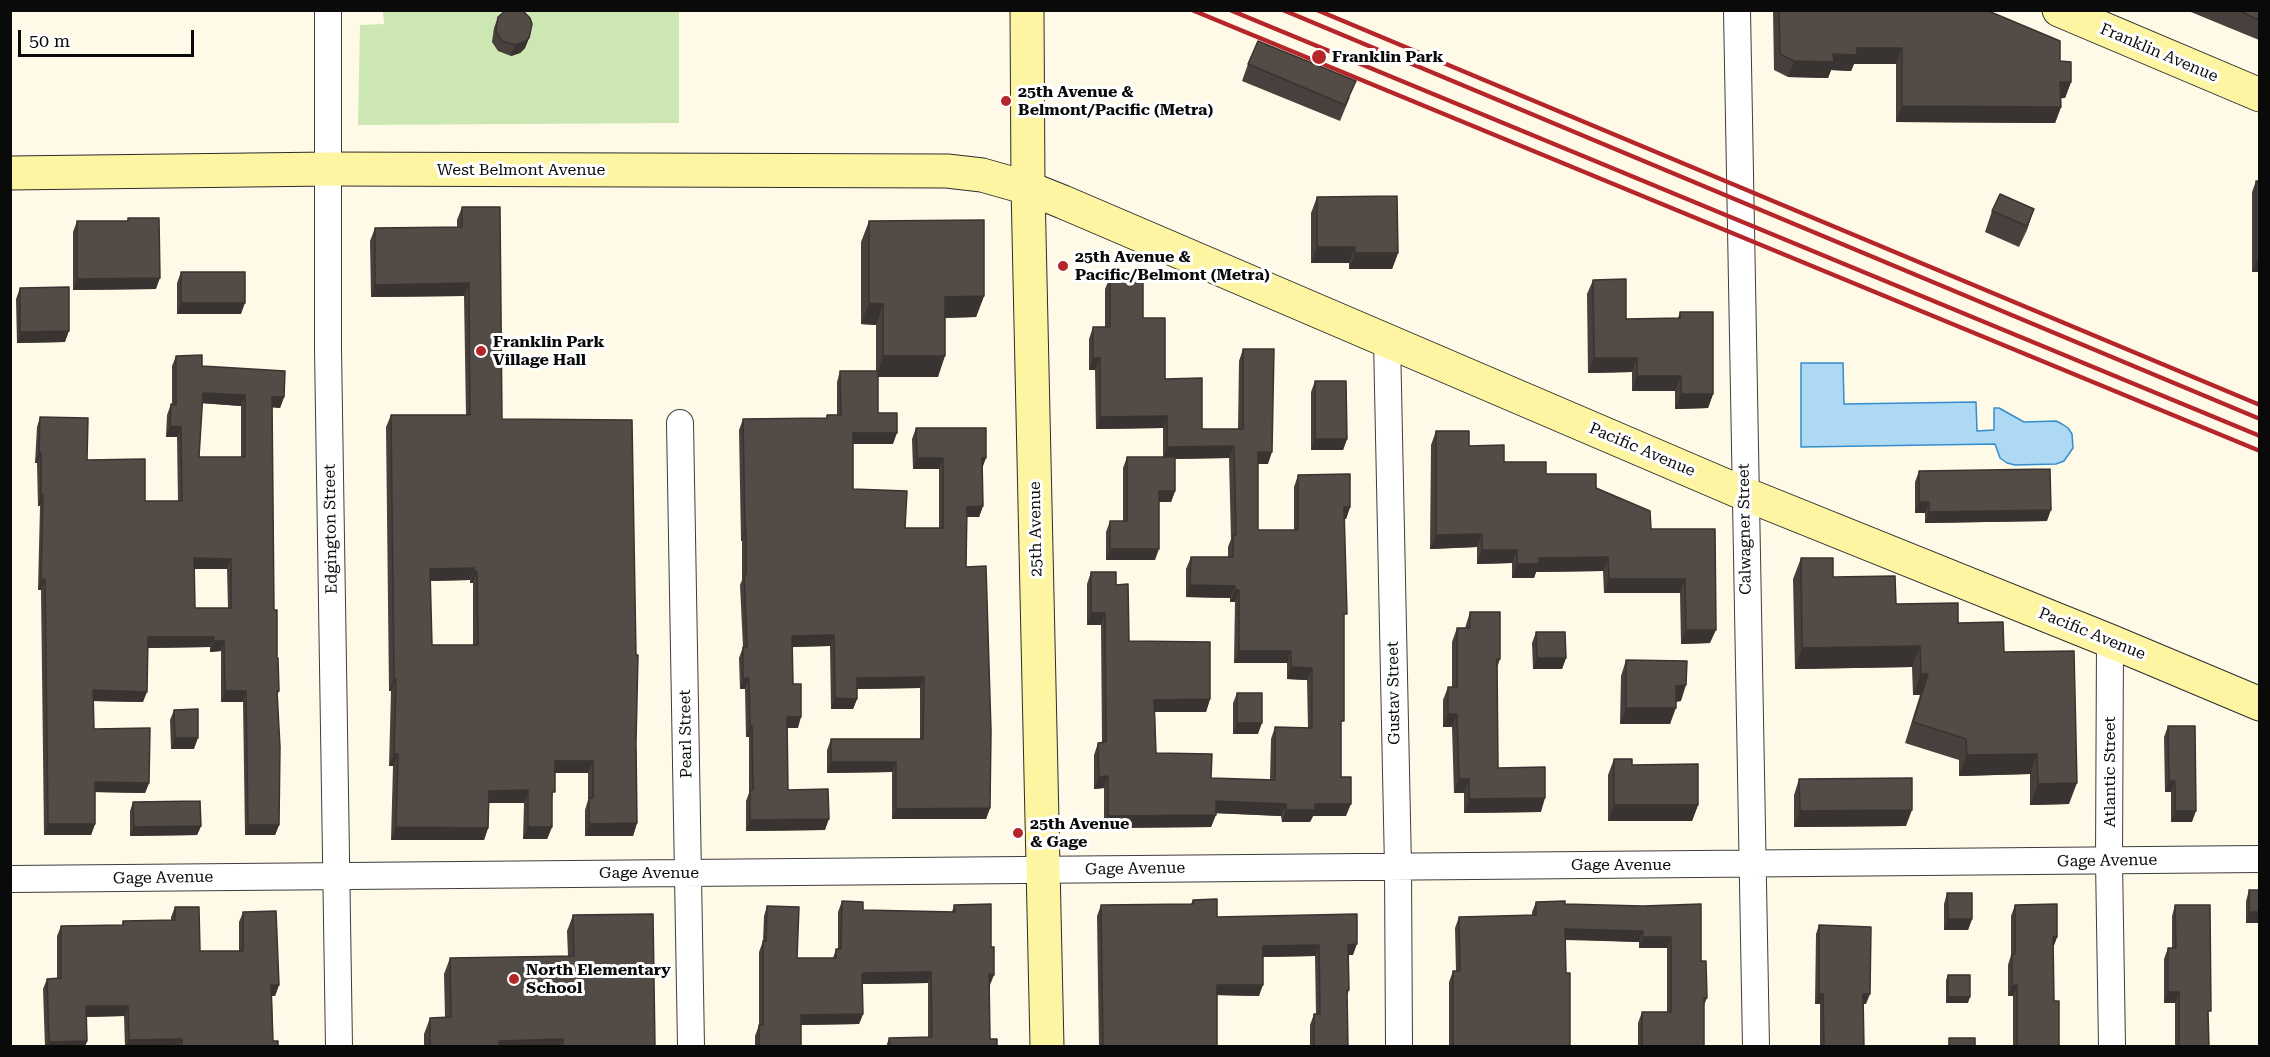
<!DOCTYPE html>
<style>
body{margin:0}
#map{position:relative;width:2270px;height:1057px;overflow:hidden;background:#fffae7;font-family:"Roboto Serif",serif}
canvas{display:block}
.frame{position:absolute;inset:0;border:12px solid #0a0a0a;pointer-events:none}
.scale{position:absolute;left:18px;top:30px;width:176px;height:27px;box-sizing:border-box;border:3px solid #0a0a0a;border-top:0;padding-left:8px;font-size:18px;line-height:21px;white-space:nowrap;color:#0a0a0a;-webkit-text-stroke:4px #fff;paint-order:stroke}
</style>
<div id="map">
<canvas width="2270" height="1057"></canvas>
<div class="frame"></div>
<div class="scale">50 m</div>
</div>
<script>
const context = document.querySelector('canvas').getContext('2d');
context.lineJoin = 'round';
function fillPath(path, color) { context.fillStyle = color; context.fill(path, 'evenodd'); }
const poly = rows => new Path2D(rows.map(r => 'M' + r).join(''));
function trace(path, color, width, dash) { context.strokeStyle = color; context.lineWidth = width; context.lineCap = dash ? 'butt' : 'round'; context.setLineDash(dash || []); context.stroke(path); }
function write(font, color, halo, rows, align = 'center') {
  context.font = font + ' "Roboto Serif",serif'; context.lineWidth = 6; context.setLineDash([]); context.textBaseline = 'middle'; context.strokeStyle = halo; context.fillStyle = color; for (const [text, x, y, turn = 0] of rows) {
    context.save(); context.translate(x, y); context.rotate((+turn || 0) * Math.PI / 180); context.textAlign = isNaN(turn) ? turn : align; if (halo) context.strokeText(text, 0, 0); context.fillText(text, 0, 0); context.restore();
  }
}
fillPath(poly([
 [383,11,679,11,679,123,358,125,360,25,384,24]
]), '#cde7b2');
const water = poly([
 [1801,363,1843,363,1844,404,1976,402,1977,431,1994,430,1994,408,1999,408,2024,422,2056,421,2062,424,2068,428,2072,434,2073,448,2064,461,2056,464,2015,465,2007,463,2000,458,1995,444,1801,447,1801,363]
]);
fillPath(water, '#add9f5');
trace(water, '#358dcb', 1.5);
const street = poly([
 [328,10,328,349,339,1046],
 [1737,10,1756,1046],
 [1387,340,1398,867,1399,1046],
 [680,423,691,1046],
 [2110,641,2109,861,2112,1046],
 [10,879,2260,859]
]);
const secondary = poly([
 [1027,10,1028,188,1047,1046],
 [2059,10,2260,95],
 [10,173,329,169,947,171,982,175,1028,188,1063,202,1745,494,2110,641,2260,704]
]);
trace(street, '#3d3d3d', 28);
trace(secondary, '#2c2c2c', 35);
trace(street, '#fff', 26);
trace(secondary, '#fef5a2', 33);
trace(poly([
 [1192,10,2260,451],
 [1230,10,2260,436],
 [1283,10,2260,419],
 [1317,10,2260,405]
]), '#b6252a', 4.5);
fillPath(poly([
 [1773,10,1986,10,2060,61,2071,82,2065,98,2061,98,2061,107,2055,123,1896,122,1896,64,1854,64,1851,71,1831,70,1828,78,1788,77,1774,70],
 [2186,10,2259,10,2259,40],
 [498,17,529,38,525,48,520,53,511,56,498,51,492,42,494,28],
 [1248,64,1350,97,1340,121,1242,81],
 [2256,181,2259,181,2259,272,2252,272,2252,192],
 [1317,197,1398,253,1392,269,1349,269,1349,263,1311,263,1311,213],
 [462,207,502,419,636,743,637,823,633,836,585,836,585,810,588,800,588,773,555,773,552,801,552,827,547,839,523,839,524,803,489,803,488,828,484,840,391,840,393,766,389,766,391,691,389,691,386,427,391,415,466,415,464,296,371,297,370,241,375,228,457,227,457,220],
 [470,580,470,583,473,583,473,645,432,645,430,581],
 [2034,209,2019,247,1985,232,1992,211],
 [128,218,156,289,73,290,73,232,77,221,127,221],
 [869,221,984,296,976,317,945,318,938,377,878,377,878,413,893,444,853,444,853,489,905,528,939,528,939,469,913,469,912,439,916,428,983,468,983,506,979,517,967,517,966,567,990,808,986,819,892,819,892,772,827,773,827,750,831,739,920,739,920,688,857,689,857,699,853,709,831,709,830,646,792,647,793,684,798,728,787,728,788,790,825,830,746,831,746,801,749,793,749,737,746,737,745,689,740,689,739,658,743,647,740,585,742,580,742,541,741,541,739,430,743,419,826,418,827,415,837,415,837,382,840,371,876,371,876,325,861,324,861,242],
 [181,272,241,314,177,314,177,283],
 [1110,277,1143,318,1165,379,1202,429,1238,429,1239,361,1243,349,1268,464,1258,464,1258,530,1294,530,1294,487,1298,475,1350,507,1346,519,1344,519,1344,621,1341,729,1341,777,1346,816,1313,816,1310,822,1282,822,1281,816,1216,813,1211,827,1104,828,1104,788,1094,789,1094,755,1098,743,1102,742,1101,625,1087,625,1087,584,1091,572,1116,585,1129,641,1210,699,1206,712,1155,712,1156,753,1211,778,1270,780,1271,739,1275,727,1308,728,1307,680,1287,679,1287,663,1234,663,1235,602,1230,602,1230,598,1186,597,1186,569,1191,557,1228,557,1228,547,1231,539,1229,458,1175,459,1175,491,1171,502,1159,502,1155,560,1106,560,1106,532,1110,521,1123,521,1123,468,1127,457,1163,457,1163,428,1096,429,1095,370,1089,370,1089,339,1093,327,1105,327,1105,289],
 [1593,280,1626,319,1678,318,1680,312,1713,394,1708,408,1675,409,1675,391,1632,391,1632,372,1588,373,1587,294],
 [20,288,65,342,17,343,16,299],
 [176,356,284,397,280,408,272,407,274,610,279,691,277,696,279,825,275,835,245,835,243,702,221,702,221,651,210,652,210,647,148,648,143,702,94,701,94,729,149,783,145,793,95,792,95,824,91,835,44,835,41,590,38,590,40,506,38,506,37,463,35,463,37,427,40,417,87,460,145,501,178,501,177,437,166,437,167,415,171,404,172,404,172,366],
 [202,403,241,406,241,457,199,457],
 [194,569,227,569,228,608,195,608],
 [1315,381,1347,439,1343,450,1311,450,1311,392],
 [1436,431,1504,462,1596,488,1651,529,1715,529,1710,643,1681,644,1680,593,1604,593,1603,571,1536,572,1534,578,1512,578,1512,563,1477,564,1477,547,1430,549,1431,445],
 [1919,471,2047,521,1925,523,1925,513,1915,513,1915,482],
 [1801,558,1833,577,1896,604,1958,623,2004,652,2069,804,2030,805,2030,774,1959,776,1959,760,1905,743,1920,695,1913,695,1912,667,1795,669,1793,579],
 [1470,612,1500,659,1497,668,1498,768,1541,812,1464,813,1464,793,1454,793,1452,727,1443,727,1443,700,1448,687,1452,687,1452,642,1457,628,1465,628],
 [1536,632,1566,658,1562,669,1533,669,1532,643],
 [1626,660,1681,701,1676,702,1670,724,1620,724,1621,676],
 [1237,693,1258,734,1233,734,1233,703],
 [174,710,194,749,171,749,170,720],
 [2168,726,2192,822,2171,822,2171,792,2165,792,2164,737],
 [1614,759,1632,765,1698,805,1692,821,1608,821,1608,775],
 [1799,779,1906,826,1794,827,1794,795],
 [133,802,201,826,197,835,130,836,130,811],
 [2249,890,2259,890,2259,923,2246,923,2246,901],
 [1947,893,1972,919,1968,930,1944,930,1944,904],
 [1193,900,1217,917,1353,955,1349,955,1349,990,1347,996,1348,1047,1310,1047,1310,1025,1314,1014,1316,1014,1315,956,1263,957,1259,996,1217,995,1217,1047,1099,1047,1097,916,1101,905,1191,904],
 [842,901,863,910,952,912,954,905,990,985,990,1039,928,1037,928,983,862,984,863,1014,859,1024,801,1025,801,1047,755,1047,755,1036,759,1025,759,952,763,941,764,916,767,906,797,958,833,958,836,949,838,949,838,912],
 [1536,902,1565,904,1643,906,1701,961,1707,998,1704,1005,1704,1047,1638,1047,1638,1023,1642,1012,1667,1012,1667,948,1639,948,1639,942,1565,940,1566,973,1570,1047,1449,1047,1449,982,1453,971,1456,971,1455,928,1459,917,1532,915,1532,912],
 [2015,905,2057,937,2053,948,2054,1001,2059,1047,2013,1047,2013,996,2008,996,2008,965,2011,955,2011,916],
 [2175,905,2208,1020,2209,1047,2175,1047,2175,1003,2164,1003,2164,959,2168,948,2172,948,2172,916],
 [175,907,200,951,239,951,239,922,243,912,279,985,275,996,272,996,273,1041,278,1047,125,1047,124,1016,86,1017,87,1041,85,1047,45,1047,43,989,47,979,57,979,57,936,61,926,122,925,123,921,171,920,171,917],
 [573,915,655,1047,424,1047,424,1034,430,1018,445,1017,444,974,450,958,568,956,567,931],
 [1819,925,1866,1004,1863,1004,1864,1047,1820,1047,1820,1004,1815,1004,1816,934],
 [1948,975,1968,1003,1946,1003,1946,980],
 [889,1038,890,1047,886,1047]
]), '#47403c');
fillPath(poly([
 [529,38,525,48,520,53,511,56,515,45],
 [1857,48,1902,48,1896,64,1854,64,1851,71,1831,70,1828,78,1788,77,1794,61,1833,54],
 [2060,82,2071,82,2065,98,2054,99],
 [1902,106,2061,107,2055,123,1896,122],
 [2034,209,2027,230,2019,247,2027,226],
 [1317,247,1355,247,1349,263,1311,263],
 [1355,253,1398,253,1392,269,1349,269],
 [2256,261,2259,261,2259,272,2252,272],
 [160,278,156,289,73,290,77,279],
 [469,283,464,296,371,297,375,285],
 [984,296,976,317,938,318,945,297],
 [181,303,245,303,241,314,177,314],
 [869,303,883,304,876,325,861,324],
 [69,331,65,342,17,343,20,332],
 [883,356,945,356,938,377,876,377],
 [1093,358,1100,358,1095,370,1089,370],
 [1594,358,1637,358,1632,372,1588,373],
 [1637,376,1681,376,1675,391,1632,391],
 [203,393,245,395,241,406,199,403],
 [1681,394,1713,394,1708,408,1675,409],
 [272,397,284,397,280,408,268,407],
 [1167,416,1163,428,1096,429,1100,417],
 [170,426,181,427,177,437,166,437],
 [853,433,897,433,893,444,849,444],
 [1315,439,1347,439,1343,450,1311,450],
 [1234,446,1229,458,1163,459,1167,447],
 [39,452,41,453,37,463,35,463],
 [1258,452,1272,452,1268,464,1253,464],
 [917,458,943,458,939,469,913,469],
 [982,458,986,458,982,469],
 [1159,491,1175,491,1171,502,1155,502],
 [41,495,43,495,40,506,38,506],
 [1919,502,1929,502,1925,513,1915,513],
 [983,506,979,517,963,517,967,507],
 [1344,507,1350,507,1346,519,1340,519],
 [2051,510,2047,521,1925,523,1929,512],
 [745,530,746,530,742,541,741,541],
 [1482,534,1477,547,1430,549,1436,535],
 [1110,549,1159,549,1155,560,1106,560],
 [1482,550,1517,550,1512,563,1477,564],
 [1608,557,1603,571,1536,572,1534,578,1512,578,1517,564,1539,558],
 [194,558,231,559,227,569,190,569],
 [474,568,470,580,426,581,430,569],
 [474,571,477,571,473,583,470,583],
 [45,579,41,590,38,590,41,580],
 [1609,579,1685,579,1680,593,1604,593],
 [1190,585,1235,586,1230,598,1186,597],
 [1235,590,1239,590,1235,602,1230,602],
 [1091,613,1105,613,1101,625,1087,625],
 [1686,630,1716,630,1710,643,1681,644],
 [834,635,830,646,788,647,792,636],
 [148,637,214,637,210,647,145,648],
 [214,641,224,641,221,651,210,652],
 [1920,646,1912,667,1795,669,1802,648],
 [1239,651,1291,651,1287,663,1234,663],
 [1537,658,1566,658,1562,669,1533,669],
 [1291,667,1312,668,1307,680,1287,679],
 [1921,674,1928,674,1920,695,1913,695],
 [924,677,920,688,853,689,857,678],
 [749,678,745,689,740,689,743,679],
 [394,679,396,679,391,691,389,691],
 [1686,685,1681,701,1670,702,1676,686],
 [93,690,147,692,143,702,90,701],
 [225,691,246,691,243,702,221,702],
 [835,698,857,699,853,709,831,709],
 [1210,699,1206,712,1150,712,1154,700],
 [1626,708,1676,708,1670,724,1620,724],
 [1448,714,1457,714,1452,727,1443,727],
 [787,717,801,717,798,728,783,728],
 [1237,723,1262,723,1258,734,1233,734],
 [750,726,752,726,749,737,746,737],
 [175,738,198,738,194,749,171,749],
 [394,754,398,754,393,766,389,766],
 [2037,754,2030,774,1959,776,1967,755],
 [555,761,593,761,588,773,550,773],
 [831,762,896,762,892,772,827,773],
 [1108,776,1104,788,1094,789,1099,777],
 [1459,779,1469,779,1464,793,1454,793],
 [2169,781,2175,781,2171,792,2165,792],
 [95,782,149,783,145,793,91,792],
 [2077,783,2069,804,2030,805,2038,784],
 [528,790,524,803,484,803,489,791],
 [1545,798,1541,812,1464,813,1469,799],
 [1216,801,1286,804,1281,816,1211,813],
 [1315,804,1351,804,1346,816,1313,816,1310,822,1282,822,1286,810],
 [1614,805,1698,805,1692,821,1608,821],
 [990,808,986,819,892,819,896,809],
 [1912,810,1906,826,1794,827,1800,811],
 [2175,811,2196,811,2192,822,2171,822],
 [1216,815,1211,827,1104,828,1108,816],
 [829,819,825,830,746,831,750,820],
 [637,823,633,836,585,836,589,824],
 [48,824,95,824,91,835,44,835],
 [248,825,279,825,275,835,245,835],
 [201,826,197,835,130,836,134,827],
 [396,827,488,828,484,840,391,840],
 [528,827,552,827,547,839,523,839],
 [2249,912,2259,912,2259,923,2246,923],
 [1948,919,1972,919,1968,930,1944,930],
 [1565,929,1643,931,1639,942,1561,939],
 [1643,937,1671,937,1667,948,1639,948],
 [2053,937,2057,937,2053,948],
 [1357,944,1353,955,1345,955,1348,945],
 [1319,945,1315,956,1259,957,1263,946],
 [931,972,928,983,860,984,862,974,864,973],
 [989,974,994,975,990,985,986,985],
 [271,985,279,985,275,996,268,996],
 [1217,985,1263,985,1259,996,1213,995],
 [2017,985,2013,996,2008,996,2012,986],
 [2168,992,2179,992,2175,1003,2164,1003],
 [1819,994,1823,994,1820,1004,1815,1004],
 [1863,994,1870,994,1866,1004,1860,1004],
 [1948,997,1970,997,1968,1003,1946,1003],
 [86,1006,128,1006,124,1016,82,1017],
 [863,1014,859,1024,797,1025,801,1015],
 [182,1039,179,1047,126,1047,129,1040],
 [563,1039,560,1047,497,1047,499,1041],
 [87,1041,85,1047,47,1047,49,1042]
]), '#393431');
const building = poly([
 [1779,10,1986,10,2060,41,2060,61,2071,62,2071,82,2060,82,2061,107,1902,106,1902,48,1857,48,1857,55,1833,54,1834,62,1794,61,1780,54,1779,10],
 [2237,10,2259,10,2259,20,2237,10],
 [505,11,523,11,530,18,532,24,529,38,524,42,515,45,502,41,496,31,498,17,505,11],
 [1258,41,1356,81,1345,105,1248,64,1258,41],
 [2256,181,2259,181,2259,261,2256,261,2256,181],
 [2000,194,2034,209,2027,226,1992,211,2000,194],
 [1397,196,1398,253,1355,253,1355,247,1317,247,1317,197,1397,196],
 [462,207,500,207,502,419,632,420,636,655,638,655,636,743,637,823,589,824,589,798,593,798,593,761,555,761,555,792,552,792,552,827,528,827,528,790,489,791,488,828,396,827,398,754,394,754,396,679,394,679,391,415,470,415,469,283,375,285,375,228,462,227,462,207],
 [474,568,474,571,477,571,478,645,432,645,430,569,474,568],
 [128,218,159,218,160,278,77,279,77,221,128,221,128,218],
 [984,220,984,296,945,297,945,356,883,356,883,304,869,303,869,221,984,220],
 [181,272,245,272,245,303,181,303,181,272],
 [1110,277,1143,277,1143,318,1165,318,1165,379,1202,378,1202,429,1243,429,1243,349,1274,349,1272,452,1258,452,1258,530,1298,530,1298,475,1350,474,1350,507,1344,507,1347,614,1344,614,1344,721,1341,721,1341,777,1351,777,1351,804,1315,804,1315,810,1286,810,1286,804,1216,801,1216,815,1108,816,1108,776,1099,777,1098,743,1106,742,1105,613,1091,613,1091,572,1116,572,1116,585,1128,584,1129,641,1210,642,1210,699,1154,700,1156,753,1212,754,1211,778,1275,780,1275,727,1312,728,1312,668,1291,667,1291,651,1239,651,1239,590,1235,590,1235,586,1190,585,1191,557,1233,557,1233,535,1236,535,1234,446,1167,447,1167,416,1100,417,1100,358,1093,358,1093,327,1110,327,1110,277],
 [1626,279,1626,319,1680,318,1680,312,1713,312,1713,394,1681,394,1681,376,1637,376,1637,358,1594,358,1593,280,1626,279],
 [69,287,69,331,20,332,20,288,69,287],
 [202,355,202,366,285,371,284,397,272,397,274,610,277,610,277,658,278,658,279,691,277,691,280,747,279,825,248,825,246,691,225,691,224,641,214,641,214,637,148,637,147,692,93,690,94,729,150,728,149,783,95,782,95,824,48,824,45,579,41,580,43,495,41,495,41,453,39,452,40,417,88,418,87,460,145,459,145,501,182,501,181,427,170,426,171,404,176,405,176,356,202,355],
 [203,393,245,395,245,457,199,457,203,393],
 [194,558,231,559,231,608,195,608,194,558],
 [840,371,878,371,878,413,897,413,897,433,853,433,853,489,907,491,905,528,943,528,943,458,917,458,916,428,986,428,986,458,982,458,983,506,967,507,966,567,986,566,991,731,990,808,896,809,896,762,831,762,831,739,923,739,924,677,857,678,857,699,835,698,834,635,792,636,793,684,801,684,801,717,787,717,788,790,828,789,829,819,750,820,750,790,753,790,752,726,750,726,749,678,743,679,743,647,747,647,744,574,746,574,746,530,745,530,743,419,827,418,827,415,841,415,840,371],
 [1315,381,1346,381,1347,439,1315,439,1315,381],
 [1436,431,1469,431,1469,446,1504,445,1504,462,1546,462,1546,474,1596,474,1596,488,1650,511,1651,529,1715,529,1716,630,1686,630,1685,579,1609,579,1608,557,1539,558,1539,564,1517,564,1517,550,1482,550,1482,534,1436,535,1436,431],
 [1127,457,1175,457,1175,491,1159,491,1159,549,1110,549,1110,521,1127,521,1127,457],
 [2050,469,2051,510,1929,512,1929,502,1919,502,1919,471,2050,469],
 [1801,558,1833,558,1833,577,1895,576,1896,604,1958,603,1958,623,2003,622,2004,652,2074,651,2077,783,2038,784,2037,754,1967,755,1966,739,1913,722,1928,674,1921,674,1920,646,1802,648,1801,558],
 [1470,612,1500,612,1500,659,1497,659,1498,768,1545,767,1545,798,1469,799,1469,779,1459,779,1457,714,1448,714,1448,687,1457,687,1457,628,1470,628,1470,612],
 [1536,632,1565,632,1566,658,1537,658,1536,632],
 [1626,660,1687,661,1686,685,1676,686,1676,708,1626,708,1626,660],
 [1237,693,1262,693,1262,723,1237,723,1237,693],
 [198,709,198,738,175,738,174,710,198,709],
 [2168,726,2195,726,2196,811,2175,811,2175,781,2169,781,2168,726],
 [1614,759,1632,759,1632,765,1698,764,1698,805,1614,805,1614,759],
 [1912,778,1912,810,1800,811,1799,779,1912,778],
 [200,801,201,826,134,827,133,802,200,801],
 [2249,890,2259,890,2259,912,2249,912,2249,890],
 [1947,893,1972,893,1972,919,1948,919,1947,893],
 [1217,899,1217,917,1357,914,1357,944,1348,945,1349,990,1347,990,1348,1047,1314,1047,1314,1014,1320,1014,1319,945,1263,946,1263,985,1217,985,1217,1047,1103,1047,1101,905,1193,904,1193,900,1217,899],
 [842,901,863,902,863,910,955,912,954,905,991,904,991,947,994,947,994,975,989,974,990,1039,997,1039,997,1047,890,1047,889,1038,932,1037,931,972,864,973,862,974,863,1014,801,1015,801,1047,759,1047,759,1025,763,1025,763,941,766,941,767,906,799,907,797,958,836,958,836,949,841,949,842,901],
 [1565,901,1565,904,1643,906,1701,904,1701,961,1706,961,1707,998,1704,998,1704,1047,1642,1047,1642,1012,1671,1012,1671,937,1643,937,1643,931,1565,929,1566,973,1570,973,1570,1047,1453,1047,1453,971,1460,971,1459,917,1536,915,1536,902,1565,901],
 [2057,904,2057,937,2053,937,2054,1001,2059,1001,2059,1047,2017,1047,2017,985,2012,986,2012,954,2015,954,2015,905,2057,904],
 [2175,905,2210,905,2211,1011,2208,1011,2209,1047,2179,1047,2179,992,2168,992,2168,948,2176,948,2175,905],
 [175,907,199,907,200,951,243,951,243,912,276,911,279,985,271,985,273,1041,278,1041,278,1047,182,1047,182,1039,129,1040,128,1006,86,1006,87,1041,49,1042,47,979,61,978,61,926,123,925,123,921,175,920,175,907],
 [653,914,655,1047,563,1047,563,1039,499,1041,499,1047,430,1047,430,1018,451,1017,450,958,574,956,573,915,653,914],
 [1819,925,1871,927,1870,994,1863,994,1864,1047,1824,1047,1823,994,1819,994,1819,925],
 [1948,975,1970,975,1970,997,1948,997,1948,975],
 [1949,1038,1975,1038,1975,1047,1949,1047,1949,1038]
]);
fillPath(building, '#524b46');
trace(building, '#393431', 1.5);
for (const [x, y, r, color] of [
 [1319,57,8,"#b6252a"],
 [1006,101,6,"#b6252a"],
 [1063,266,6,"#b6252a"],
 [481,351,6,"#b6252a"],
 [1018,833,6,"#b6252a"],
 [514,979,6,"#b6252a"]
]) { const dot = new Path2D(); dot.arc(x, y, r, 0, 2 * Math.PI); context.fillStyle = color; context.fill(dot); trace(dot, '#fff', 2); }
write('16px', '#0a0a0a', '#fff', [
 ["Franklin Avenue",2159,53,23],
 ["West Belmont Avenue",521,170],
 ["Pacific Avenue",1642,450,23],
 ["Edgington Street",331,529,-91],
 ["25th Avenue",1036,529,-91],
 ["Calwagner Street",1745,529,-91],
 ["Pacific Avenue",2092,634,22],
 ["Gustav Street",1394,693,-91],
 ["Pearl Street",686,734,-91],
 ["Atlantic Street",2110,772,-90],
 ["Gage Avenue",2107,861,-1],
 ["Gage Avenue",1621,865],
 ["Gage Avenue",1135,869,-1],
 ["Gage Avenue",649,873],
 ["Gage Avenue",163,878,-1]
]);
write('bold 16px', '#0a0a0a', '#fff', [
 ["Franklin Park",1332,57],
 ["25th Avenue &",1018,92],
 ["Belmont/Pacific (Metra)",1018,110],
 ["25th Avenue &",1075,257],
 ["Pacific/Belmont (Metra)",1075,275],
 ["Franklin Park",493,342],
 ["Village Hall",493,360],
 ["25th Avenue",1030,824],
 ["& Gage",1030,842],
 ["North Elementary",526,970],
 ["School",526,988]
], 'left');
</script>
